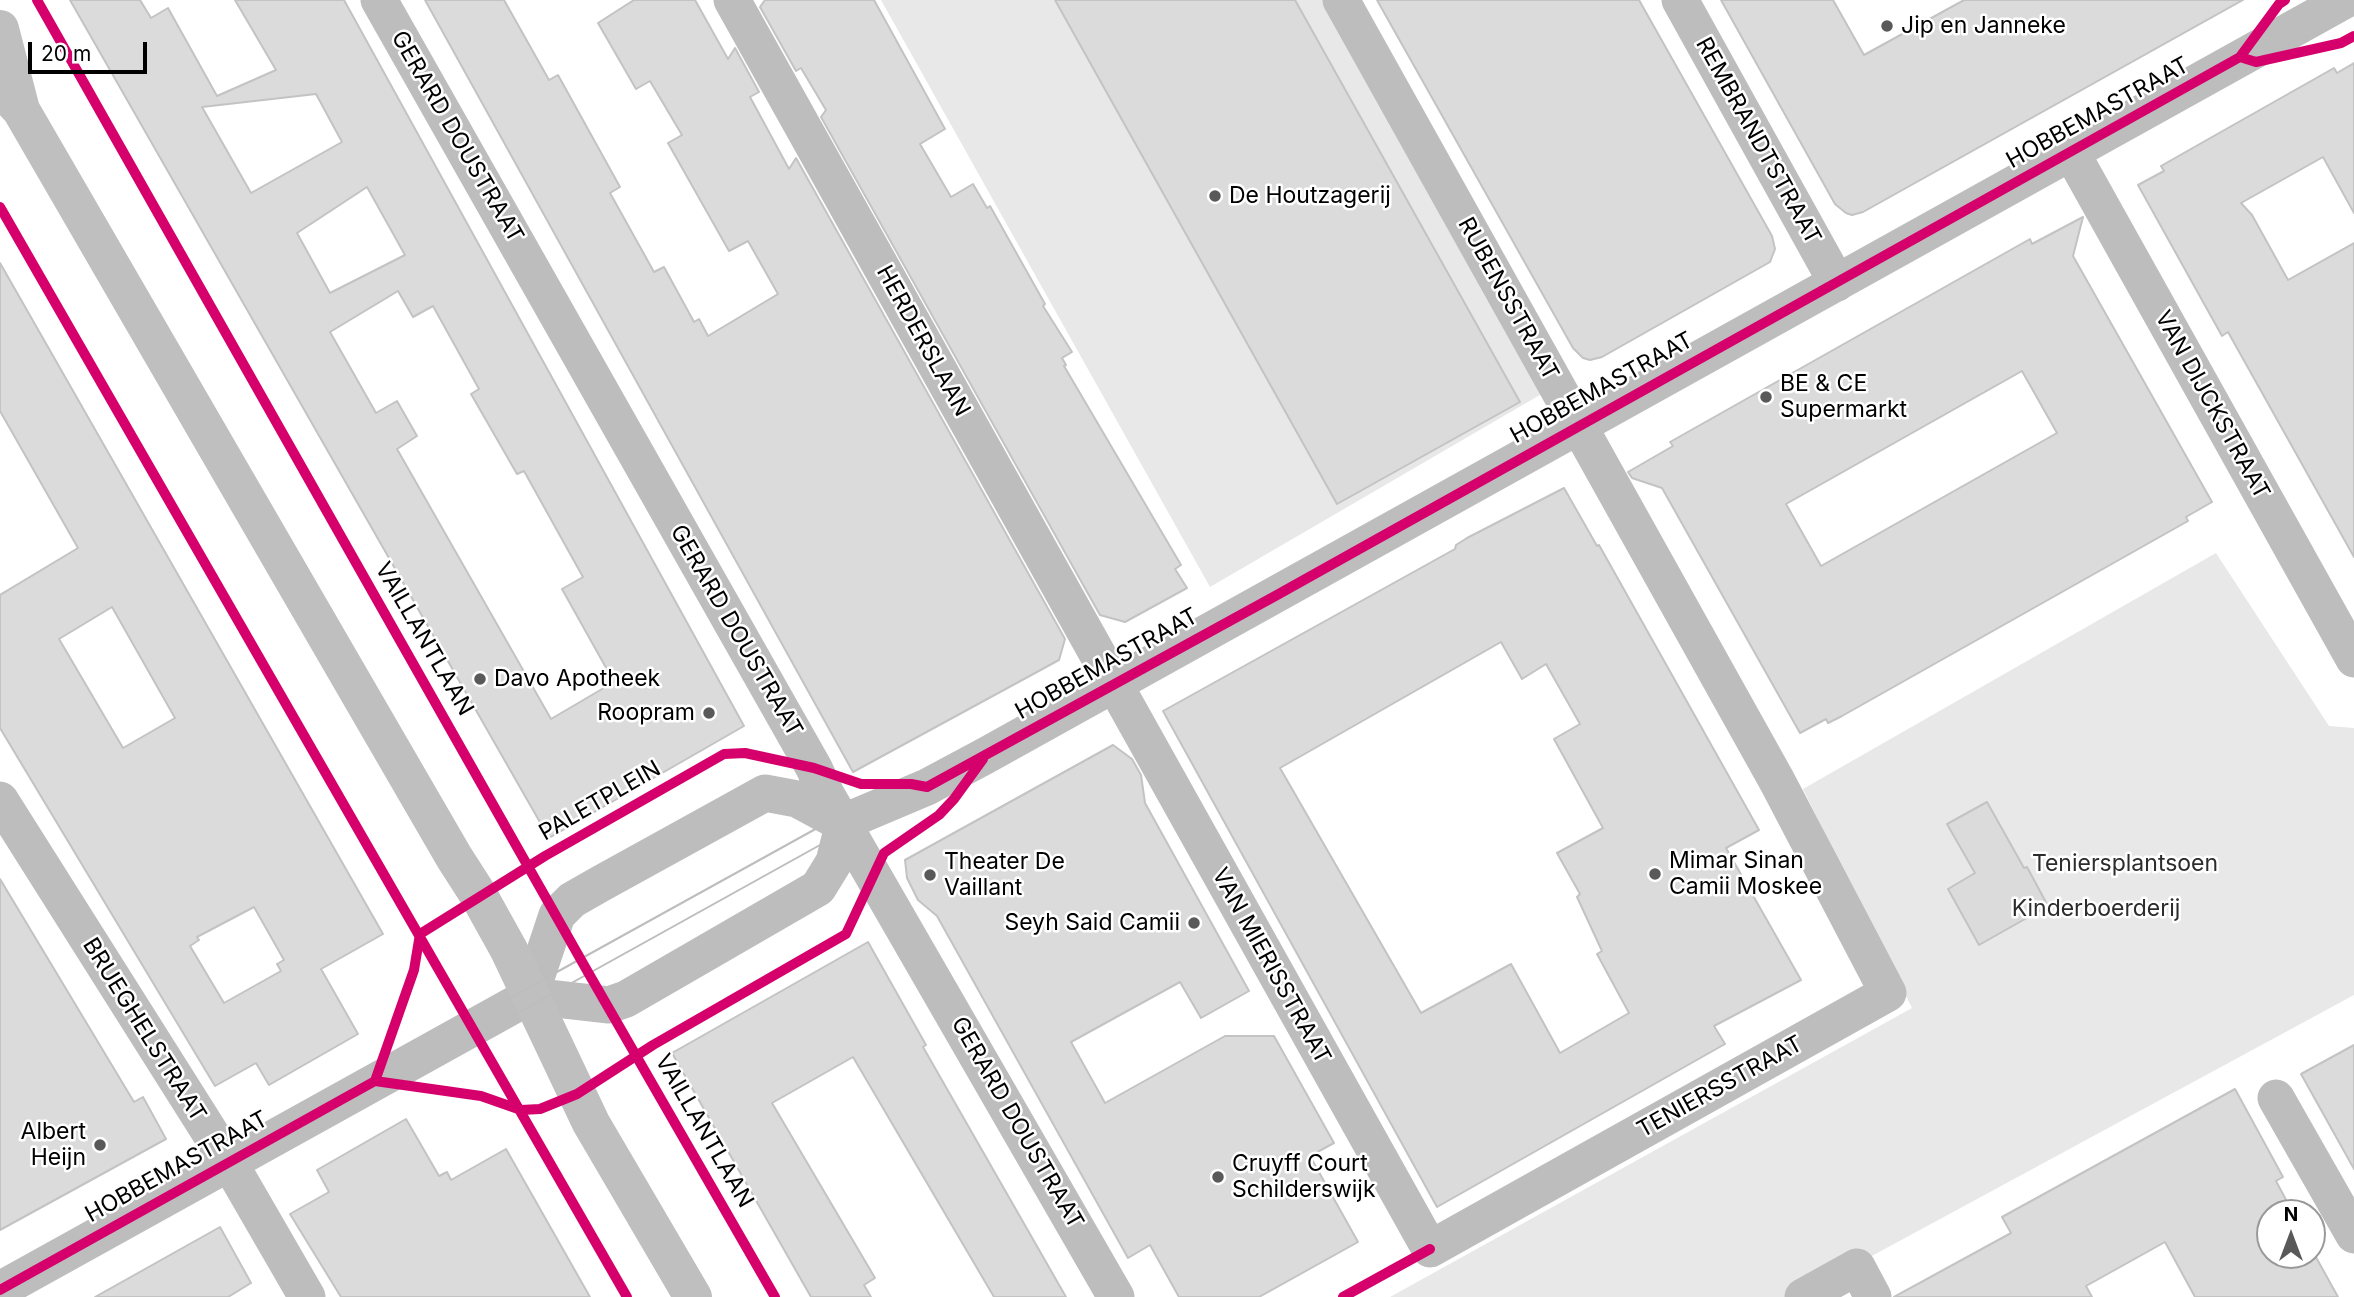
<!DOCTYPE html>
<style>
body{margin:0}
#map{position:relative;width:2354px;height:1297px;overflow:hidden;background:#fff;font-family:Inter,sans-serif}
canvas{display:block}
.north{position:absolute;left:2256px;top:1199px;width:70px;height:70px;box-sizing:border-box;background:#fff;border:2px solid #999;border-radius:50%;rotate:0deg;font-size:19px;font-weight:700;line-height:28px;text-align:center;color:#000}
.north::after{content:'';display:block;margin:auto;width:24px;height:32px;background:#595959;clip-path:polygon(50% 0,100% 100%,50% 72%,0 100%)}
.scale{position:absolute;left:28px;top:42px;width:119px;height:32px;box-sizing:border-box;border:4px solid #000;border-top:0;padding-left:9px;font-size:21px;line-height:24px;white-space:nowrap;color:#000;-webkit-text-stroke:5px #fff;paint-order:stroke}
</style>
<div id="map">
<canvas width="2354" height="1297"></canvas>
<div class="north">N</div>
<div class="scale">20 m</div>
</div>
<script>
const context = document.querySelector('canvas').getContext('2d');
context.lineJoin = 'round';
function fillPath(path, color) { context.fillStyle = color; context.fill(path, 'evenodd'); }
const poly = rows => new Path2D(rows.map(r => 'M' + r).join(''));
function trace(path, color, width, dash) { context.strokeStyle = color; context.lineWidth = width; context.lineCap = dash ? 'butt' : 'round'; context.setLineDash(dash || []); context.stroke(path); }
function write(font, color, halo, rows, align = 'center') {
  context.font = font + ' Inter,sans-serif'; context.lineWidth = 5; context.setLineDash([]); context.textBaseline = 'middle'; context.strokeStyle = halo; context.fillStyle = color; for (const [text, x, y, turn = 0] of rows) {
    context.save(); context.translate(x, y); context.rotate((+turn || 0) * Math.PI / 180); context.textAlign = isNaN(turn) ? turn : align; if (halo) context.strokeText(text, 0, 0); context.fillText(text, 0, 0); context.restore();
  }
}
fillPath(poly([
 [881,0,1335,0,1545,392,1210,587],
 [2216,553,2329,726,2354,728,2354,995,1796,1297,1390,1297,1912,1008,1803,789]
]), '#e8e8e8');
const building = poly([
 [70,0,140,0,151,18,168,8,217,96,276,70,235,0,344,0,744,726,549,838,70,0],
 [316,94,342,142,251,193,202,107,316,94],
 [367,187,405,255,330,293,297,233,367,187],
 [398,291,413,317,433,306,479,389,471,394,517,474,524,471,583,577,562,589,614,682,551,719,397,449,417,436,397,401,376,413,330,332,398,291],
 [425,0,504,0,549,80,558,75,620,187,610,193,654,272,664,267,694,322,699,319,708,336,778,294,748,241,729,251,668,143,682,135,650,81,636,89,598,23,634,0,695,0,728,59,735,48,759,92,750,97,789,169,796,158,1065,639,1059,660,853,772,425,0],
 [765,0,874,0,945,129,920,144,951,197,973,184,987,208,990,206,1045,304,1043,306,1072,352,1062,358,1066,365,1064,366,1181,565,1175,569,1187,588,1125,622,1100,615,821,117,826,110,801,68,796,71,760,7,765,0],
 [1055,0,1295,0,1520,402,1337,504,1055,0],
 [1377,0,1639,0,1772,236,1775,249,1770,262,1602,357,1590,360,1583,358,1573,348,1377,0],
 [1721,0,1833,0,1864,55,1964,0,2243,0,1863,212,1852,215,1846,213,1835,204,1721,0],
 [2354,63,2354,213,2323,157,2241,203,2252,215,2288,280,2354,243,2354,557,2228,332,2222,336,2138,185,2164,171,2161,166,2205,141,2334,68,2337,73,2354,63],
 [2083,217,2073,256,2212,502,2186,517,2188,521,1842,716,1828,723,1826,719,1800,733,1662,488,1632,478,1628,472,1673,446,1670,442,2030,239,2032,244,2083,217],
 [2022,371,2057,433,1821,566,1786,504,2022,371],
 [0,263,383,934,321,969,358,1034,269,1085,256,1063,215,1086,0,728,0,595,78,548,0,411,0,263],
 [112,607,175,718,123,748,59,639,112,607],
 [254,907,284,960,277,964,281,971,224,1003,190,946,199,940,197,937,254,907],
 [1564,488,1597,546,1599,545,1759,830,1726,848,1801,980,1714,1026,1725,1044,1437,1207,1163,711,1455,549,1456,545,1467,538,1564,488],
 [1501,642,1522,679,1546,664,1580,724,1554,739,1603,828,1557,853,1580,894,1577,897,1602,951,1597,954,1629,1013,1560,1053,1511,964,1421,1013,1280,768,1501,642],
 [1113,745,1132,759,1141,775,1145,803,1249,991,1201,1018,1180,982,1071,1042,1105,1103,1225,1036,1274,1036,1334,1143,1310,1156,1358,1242,1259,1297,1179,1297,1150,1245,1128,1258,937,916,918,900,907,878,905,860,1113,745],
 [1987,802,2024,868,2027,867,2048,906,1979,945,1948,889,1975,873,1947,824,1987,802],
 [0,879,134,1102,143,1097,166,1139,0,1230,0,879],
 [868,942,926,1045,923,1047,1066,1297,994,1297,853,1057,772,1103,875,1278,864,1285,871,1297,811,1297,672,1053,868,942],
 [2354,1045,2354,1169,2301,1074,2354,1045],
 [2235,1089,2283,1177,2276,1181,2293,1213,2270,1213,2270,1255,2312,1255,2312,1250,2338,1297,2195,1297,2165,1242,2086,1286,2092,1297,1894,1297,2011,1233,2002,1217,2235,1089],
 [406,1119,439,1176,447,1172,451,1180,506,1149,590,1297,341,1297,290,1214,329,1192,317,1170,406,1119],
 [220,1227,251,1283,228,1297,95,1297,220,1227]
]);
fillPath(building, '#dbdbdb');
trace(building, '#c3c3c3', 2);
trace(poly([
 [379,0,814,768,826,794,1116,1297],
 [732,0,1430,1249,1888,993,1777,781,1341,0],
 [1680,0,1837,283],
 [2071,152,2354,659],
 [0,800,233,1169,307,1297],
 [844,822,927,787,985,756,2345,0],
 [530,996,557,915,572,900,600,884,765,793,797,799,834,819,844,822],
 [530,996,609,1005,626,999,818,888,834,862,844,822],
 [2276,1098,2354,1235],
 [0,1290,530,996],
 [1803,1297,1857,1267,1873,1297]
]), '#bdbdbd', 37);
trace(poly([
 [0,29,21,110],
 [0,87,21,110,454,857,479,896,509,950,591,1123,693,1297]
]), '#bfbfbf', 38);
trace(poly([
 [0,1280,839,816,911,784,977,749,2248,45,2325,0],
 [6,1297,847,830,886,816,971,775,2354,8]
]), '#bdbdbd', 2);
trace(poly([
 [37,0,589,974,775,1297],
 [2240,57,2256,62,2341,43,2354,36],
 [0,207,627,1297],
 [375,1081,481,1096,521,1110,540,1109,577,1094,653,1045,846,934,884,853,939,815,954,799,983,759],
 [0,1290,375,1081,414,970,420,934,545,856,724,754,745,753,814,768,861,784,911,784,927,787,1277,595,2240,57,2279,4,2285,0],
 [1343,1297,1430,1249]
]), '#d6006c', 10);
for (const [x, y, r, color] of [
 [1887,26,7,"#595959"],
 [1215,196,7,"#595959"],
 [1766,397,7,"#595959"],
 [480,679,7,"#595959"],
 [709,713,7,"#595959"],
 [1655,874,7,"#595959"],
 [930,875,7,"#595959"],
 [1194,923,7,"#595959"],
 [100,1145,7,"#595959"],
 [1218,1177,7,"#595959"]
]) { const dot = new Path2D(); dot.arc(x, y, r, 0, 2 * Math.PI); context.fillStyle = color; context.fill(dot); trace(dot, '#fff', 2.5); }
write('23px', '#000', '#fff', [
 ["Jip en Janneke",1901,26],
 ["De Houtzagerij",1229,196],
 ["BE & CE",1780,384],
 ["Supermarkt",1780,410],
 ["Davo Apotheek",494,679],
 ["Roopram",695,713,"right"],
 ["Mimar Sinan",1669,861],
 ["Camii Moskee",1669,887],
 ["Theater De",944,862],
 ["Vaillant",944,888],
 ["Seyh Said Camii",1180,923,"right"],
 ["Albert",86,1132,"right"],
 ["Heijn",86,1158,"right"],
 ["Cruyff Court",1232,1164],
 ["Schilderswijk",1232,1190]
], 'left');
write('23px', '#000', '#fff', [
 ["HOBBEMASTRAAT",2098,113,-29],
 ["GERARD DOUSTRAAT",457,137,60],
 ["REMBRANDTSTRAAT",1758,141,61],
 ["RUBENSSTRAAT",1508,299,61],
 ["HERDERSLAAN",923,341,61],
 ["HOBBEMASTRAAT",1602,388,-29],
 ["VAN DIJCKSTRAAT",2212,405,61],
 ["GERARD DOUSTRAAT",736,631,60],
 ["VAILLANTLAAN",424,639,60],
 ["HOBBEMASTRAAT",1107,664,-29],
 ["PALETPLEIN",600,801,-30],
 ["VAN MIERISSTRAAT",1271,966,61],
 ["BRUEGHELSTRAAT",144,1030,58],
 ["TENIERSSTRAAT",1720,1087,-29],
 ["GERARD DOUSTRAAT",1017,1123,60],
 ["VAILLANTLAAN",704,1131,60],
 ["HOBBEMASTRAAT",177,1167,-29]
]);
write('23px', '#2c2c2c', '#fff', [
 ["Teniersplantsoen",2125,864],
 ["Kinderboerderij",2096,909]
]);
</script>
